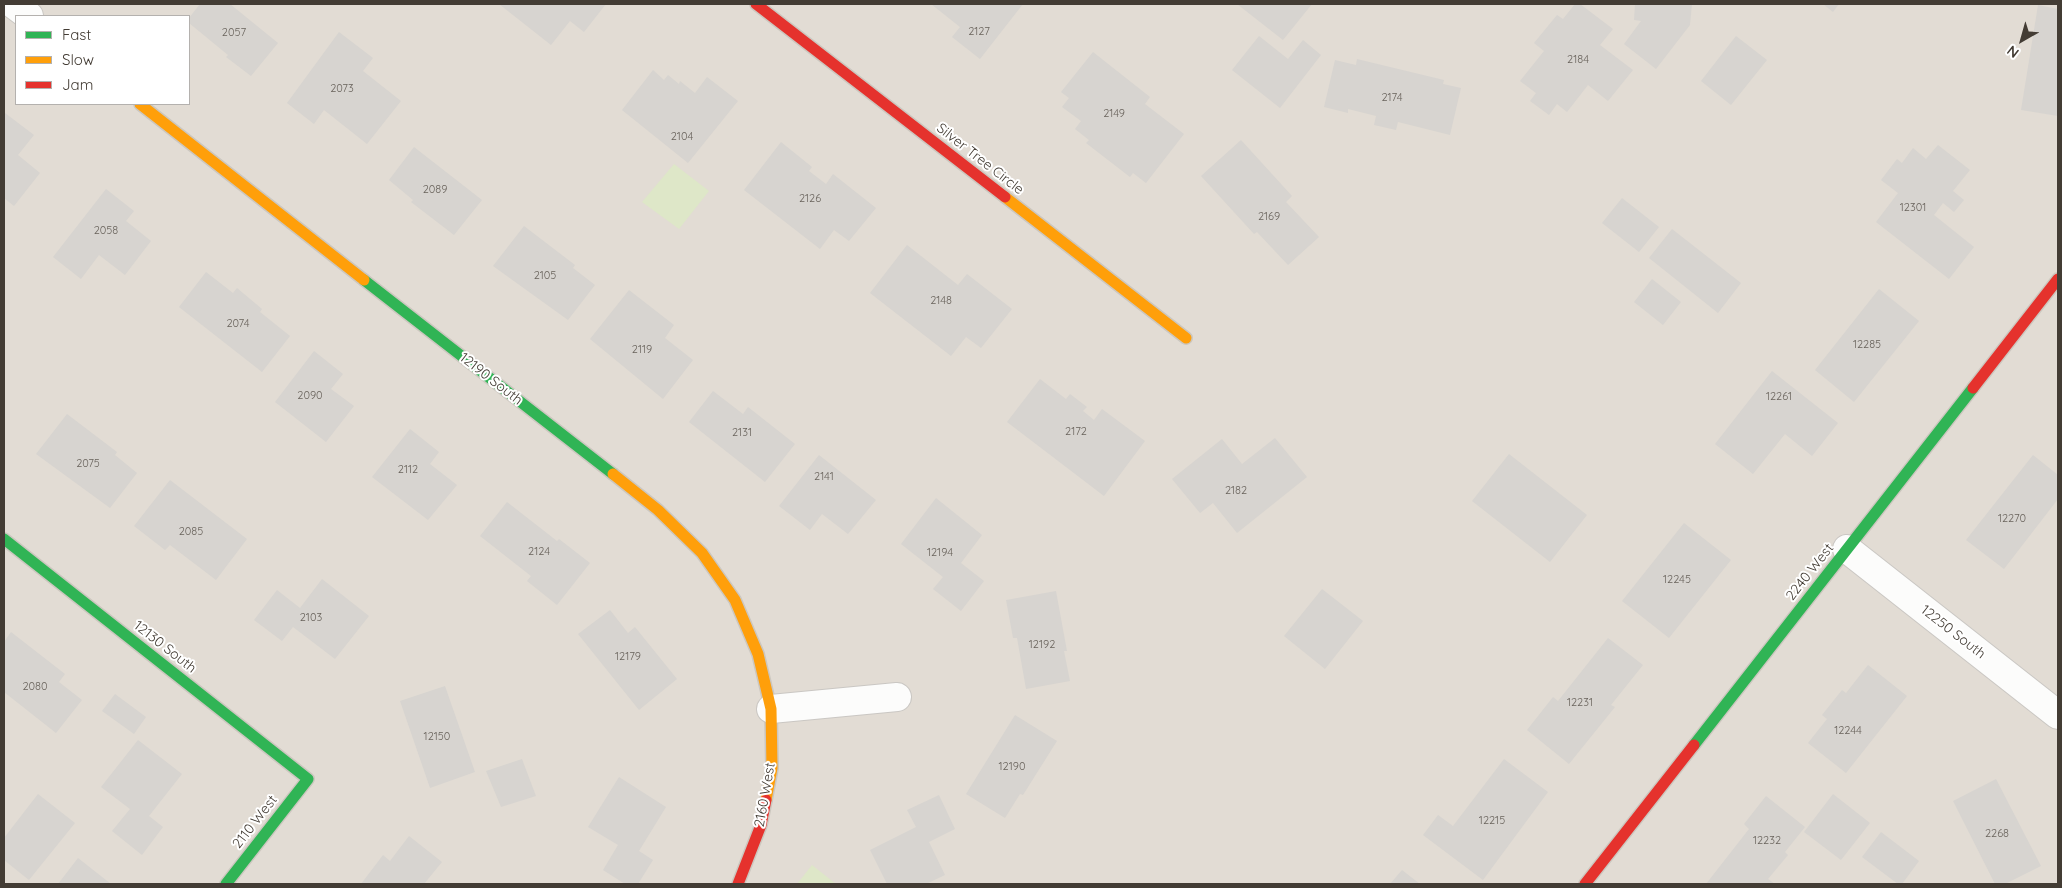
<!DOCTYPE html>
<style>
body{margin:0}
#map{position:relative;width:2062px;height:888px;overflow:hidden;background:#eeebe7;font-family:Quicksand,sans-serif}
canvas{display:block}
.frame{position:absolute;inset:0;border:5px solid #433c34;pointer-events:none}
.legend{position:absolute;left:15px;top:15px;width:175px;height:90px;box-sizing:border-box;background:#fff;border:1px solid #b4b1ae;margin:0;padding:6px 9px;list-style:none;font-size:15px;color:#433c34}
.legend li{display:flex;align-items:center;gap:10px;height:25px}
.legend b{width:25px;border:1px solid #b4b1ae}
.north{position:absolute;left:1997px;top:15px;width:50px;height:50px;-webkit-text-stroke:4px #fff;paint-order:stroke;rotate:218deg;font-size:14px;font-weight:700;line-height:20px;text-align:center;color:#433c34}
.north::after{content:'';display:block;margin:auto;width:18px;height:22px;background:#433c34;clip-path:polygon(50% 0,100% 100%,50% 72%,0 100%)}
</style>
<div id="map">
<canvas width="2062" height="888"></canvas>
<div class="frame"></div>
<ul class="legend">
<li><b style="height:6px;background:#30b455"></b>Fast</li>
<li><b style="height:6px;background:#ff9f0a"></b>Slow</li>
<li><b style="height:6px;background:#e5322d"></b>Jam</li>
</ul>
<div class="north">N</div>
</div>
<script>
const context = document.querySelector('canvas').getContext('2d');
context.lineJoin = 'round';
function fillPath(path, color) { context.fillStyle = color; context.fill(path, 'evenodd'); }
const poly = rows => new Path2D(rows.map(r => 'M' + r).join(''));
function trace(path, color, width, dash) { context.strokeStyle = color; context.lineWidth = width; context.lineCap = dash ? 'butt' : 'round'; context.setLineDash(dash || []); context.stroke(path); }
function write(font, color, halo, rows, align = 'center') {
  context.font = font + ' Quicksand,sans-serif'; context.lineWidth = 4; context.setLineDash([]); context.textBaseline = 'middle'; context.strokeStyle = halo; context.fillStyle = color; for (const [text, x, y, turn = 0] of rows) {
    context.save(); context.translate(x, y); context.rotate((+turn || 0) * Math.PI / 180); context.textAlign = isNaN(turn) ? turn : align; if (halo) context.strokeText(text, 0, 0); context.fillText(text, 0, 0); context.restore();
  }
}
fillPath(poly([
 [4,4,2058,4,2058,884,4,884],
 [16,16,189,16,189,104,16,104]
]), '#e2dcd4');
fillPath(poly([
 [674,164,709,191,679,229,642,202],
 [812,865,836,884,797,884]
]), '#dee7c8');
fillPath(poly([
 [200,4,230,4,278,43,251,76,226,57,228,55,189,23,189,18],
 [499,4,606,4,584,32,570,21,551,45],
 [931,4,1023,4,980,59,952,37,960,27],
 [1237,4,1312,4,1283,40],
 [1575,4,1580,4,1613,29,1600,45,1633,70,1608,101,1588,85,1567,112,1557,104,1549,115,1530,101,1536,93,1520,81,1544,51,1534,43,1557,15,1563,19],
 [1635,4,1692,4,1690,25,1656,69,1624,44,1641,21,1634,20],
 [1823,4,1839,4,1833,12],
 [2038,5,2058,9,2058,116,2021,110],
 [339,32,373,58,363,71,401,101,367,144,324,110,314,124,287,103],
 [1259,36,1288,59,1303,40,1321,55,1280,108,1232,70],
 [1736,36,1767,60,1731,105,1701,81],
 [1093,52,1150,97,1145,104,1184,134,1146,183,1133,173,1130,177,1086,143,1089,140,1075,129,1081,121,1062,107,1069,98,1061,92],
 [1357,59,1444,80,1443,84,1461,88,1450,135,1398,122,1396,130,1374,125,1376,116,1348,109,1348,113,1324,107,1335,60,1356,65],
 [653,70,664,80,668,75,679,84,680,81,695,93,707,77,738,101,688,163,622,110],
 [5,113,34,135,18,155,40,173,14,206,4,198,4,115],
 [1241,140,1292,196,1286,202,1319,237,1288,265,1257,232,1254,234,1201,176],
 [781,142,812,167,809,171,826,184,833,174,876,208,849,241,834,230,820,249,744,190],
 [1938,145,1970,170,1953,191,1964,200,1954,212,1943,203,1934,215,1974,247,1949,279,1876,222,1898,193,1881,180,1897,159,1902,163,1913,148,1926,159],
 [414,147,482,200,454,235,411,202,413,200,389,180],
 [106,189,134,211,126,221,151,241,125,275,99,255,81,279,53,257],
 [1622,198,1659,227,1639,252,1602,223],
 [524,226,575,265,573,268,595,285,568,320,493,266],
 [1672,229,1741,283,1718,313,1649,258],
 [907,245,958,285,967,274,1012,309,981,348,966,337,951,356,870,293],
 [206,272,233,293,237,288,262,309,260,312,290,336,262,372,179,307],
 [1652,279,1681,302,1663,325,1634,302],
 [1879,289,1919,321,1854,402,1815,370],
 [629,290,674,325,665,338,693,360,663,399,590,339],
 [314,351,343,374,331,389,354,406,326,442,275,402],
 [1772,371,1838,423,1812,456,1785,434,1753,474,1715,444],
 [1040,379,1066,399,1070,394,1087,407,1083,411,1094,420,1102,409,1145,441,1104,496,1007,422],
 [713,391,743,414,748,407,795,444,765,482,689,422],
 [67,414,117,452,115,455,137,473,110,508,36,454],
 [410,429,439,452,430,464,457,485,428,520,372,477],
 [1275,438,1307,477,1237,533,1213,503,1200,513,1172,479,1222,439,1242,464],
 [1509,454,1587,515,1550,562,1472,501],
 [819,455,876,500,848,534,822,514,810,530,779,506],
 [2033,455,2058,475,2058,499,2004,569,1966,540],
 [170,480,247,539,216,580,170,545,165,550,134,526],
 [936,498,982,535,961,563,984,581,961,611,933,589,943,577,901,544],
 [507,502,557,541,559,539,590,563,557,605,527,581,531,576,480,536],
 [1684,523,1731,560,1669,638,1622,601],
 [322,579,369,616,335,659,293,627,282,641,254,620,277,590,300,608],
 [1322,589,1363,621,1325,669,1284,636],
 [1056,591,1067,651,1064,651,1070,681,1026,689,1017,638,1013,638,1006,600],
 [610,610,628,633,635,627,677,679,639,710,578,634],
 [11,632,65,674,59,682,82,700,56,733,4,692,4,642],
 [1608,638,1643,665,1611,705,1615,707,1569,764,1527,730,1553,697,1558,701],
 [1868,665,1907,696,1846,773,1808,743,1827,719,1822,715,1842,690,1846,693],
 [445,686,475,772,430,788,400,701],
 [115,694,146,717,134,734,102,711],
 [1015,715,1057,741,1023,795,1020,794,1005,818,966,794],
 [138,740,182,774,149,816,163,827,142,855,112,831,130,809,101,787],
 [522,759,536,796,501,807,486,771],
 [1504,759,1548,792,1483,880,1423,835,1438,815,1453,826],
 [619,777,666,807,639,851,653,860,638,884,625,884,603,870,618,845,588,827],
 [1996,779,2041,866,2005,884,1995,884,1953,801],
 [38,794,75,823,29,880,4,860,4,838],
 [1833,794,1870,823,1841,860,1804,832],
 [939,795,955,829,929,842,945,875,926,884,887,884,870,850,916,827,907,810],
 [1766,796,1805,827,1785,852,1788,855,1768,879,1775,884,1706,884,1749,829,1744,824],
 [1881,832,1919,861,1902,884,1898,884,1862,857],
 [409,836,442,862,424,884,361,884,383,855,390,861],
 [78,858,111,884,58,884],
 [1402,870,1420,884,1390,884]
]), '#d7d4d0');
const street = poly([
 [13,4,29,16],
 [1847,549,2058,715],
 [771,709,897,697]
]);
const fast = poly([
 [364,280,613,474],
 [4,539,308,779,226,884],
 [1694,745,1973,388]
]);
const slow = poly([
 [140,104,364,280],
 [1005,197,1186,338],
 [613,474,658,510,702,553,735,600,758,654,771,709,772,768,766,800]
]);
const jam = poly([
 [756,4,1005,197],
 [1973,388,2058,279],
 [738,884,761,825,766,800],
 [1585,884,1694,745]
]);
trace(street, '#cac7c3', 30);
trace(fast, '#ccc7bf', 14);
trace(slow, '#ccc7bf', 14);
trace(jam, '#ccc7bf', 14);
trace(street, '#fcfcfb', 28);
trace(fast, '#30b455', 11);
trace(slow, '#ff9f0a', 11);
trace(jam, '#e5322d', 11);
write('11px', '#69635c', null, [
 ["2127",979,32],
 ["2057",234,33],
 ["2184",1578,60],
 ["2073",342,89],
 ["2174",1392,98],
 ["2149",1114,114],
 ["2104",682,137],
 ["2089",435,190],
 ["2126",810,199],
 ["12301",1913,208],
 ["2169",1269,217],
 ["2058",106,231],
 ["2105",545,276],
 ["2148",941,301],
 ["2074",238,324],
 ["12285",1867,345],
 ["2119",642,350],
 ["2090",310,396],
 ["12261",1779,397],
 ["2172",1076,432],
 ["2131",742,433],
 ["2075",88,464],
 ["2112",408,470],
 ["2141",824,477],
 ["2182",1236,491],
 ["12270",2012,519],
 ["2085",191,532],
 ["2124",539,552],
 ["12194",940,553],
 ["12245",1677,580],
 ["2103",311,618],
 ["12192",1042,645],
 ["12179",628,657],
 ["2080",35,687],
 ["12231",1580,703],
 ["12244",1848,731],
 ["12150",437,737],
 ["12190",1012,767],
 ["12215",1492,821],
 ["2268",1997,834],
 ["12232",1767,841]
]);
write('14px', '#433c34', '#fff', [
 ["Silver Tree Circle",980,159,38],
 ["12190 South",491,379,38],
 ["2240 West",1810,572,-52],
 ["12250 South",1953,632,38],
 ["12130 South",165,647,38],
 ["2160 West",765,795,-80],
 ["2110 West",255,822,-52]
]);
</script>
